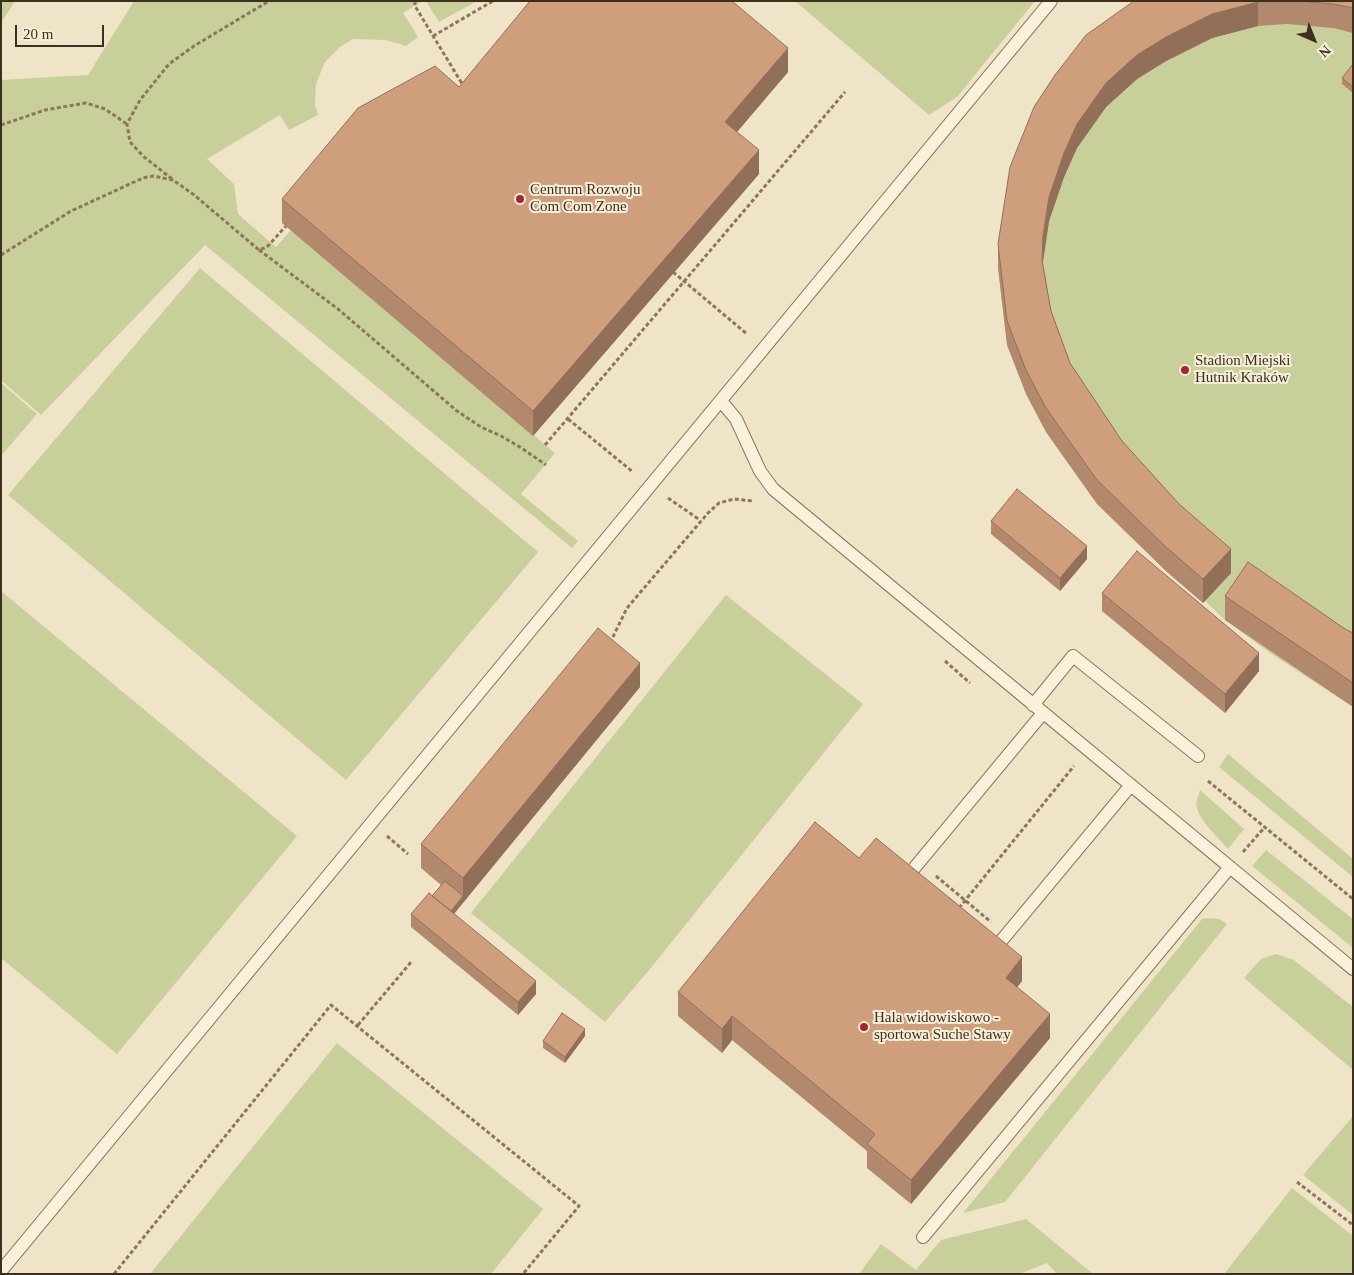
<!DOCTYPE html>
<meta charset="utf-8">
<style>
body{margin:0}
#map{position:relative;width:1354px;height:1275px;overflow:hidden;background:#f0e4c8;font-family:"Times New Roman",serif}
canvas{display:block}
.frame{position:absolute;inset:0;border:2px solid #3d2e20;pointer-events:none}
.north{position:absolute;left:1289px;top:15px;width:50px;height:50px;-webkit-text-stroke:4px #f7eed8;paint-order:stroke;rotate:136deg;font-size:14px;font-weight:700;line-height:20px;text-align:center;color:#3d2e20}
.north::after{content:'';display:block;margin:auto;width:18px;height:22px;background:#3d2e20;clip-path:polygon(50% 0,100% 100%,50% 72%,0 100%)}
.scale{position:absolute;left:15px;top:25px;width:89px;height:22px;box-sizing:border-box;border:2px solid #3d2e20;border-top:0;padding-left:6px;font-size:15px;line-height:18px;white-space:nowrap;color:#3d2e20;-webkit-text-stroke:4px #f7eed8;paint-order:stroke}
</style>
<div id="map">
<canvas width="1354" height="1275"></canvas>
<div class="frame"></div>
<div class="north">N</div>
<div class="scale">20 m</div>
</div>
<script>
const context = document.querySelector('canvas').getContext('2d');
context.lineJoin = 'round';
function fillPath(path, color) { context.fillStyle = color; context.fill(path, 'evenodd'); }
const poly = rows => new Path2D(rows.map(r => 'M' + r).join(''));
function trace(path, color, width, dash) { context.strokeStyle = color; context.lineWidth = width; context.lineCap = dash ? 'butt' : 'round'; context.setLineDash(dash || []); context.stroke(path); }
function write(font, color, halo, rows, align = 'center') {
  context.font = font + ' "Times New Roman",serif'; context.lineWidth = 4; context.setLineDash([]); context.textBaseline = 'middle'; context.strokeStyle = halo; context.fillStyle = color; for (const [text, x, y, turn = 0] of rows) {
    context.save(); context.translate(x, y); context.rotate((+turn || 0) * Math.PI / 180); context.textAlign = isNaN(turn) ? turn : align; if (halo) context.strokeText(text, 0, 0); context.fillText(text, 0, 0); context.restore();
  }
}
fillPath(poly([
 [1,1,15,1,1,23],
 [134,1,423,1,403,13,418,37,406,46,385,40,353,39,340,47,325,62,316,84,315,104,318,115,289,130,280,115,207,159,234,184,238,214,276,247,291,230,555,453,521,494,578,541,572,548,205,245,41,415,1,380,1,80,88,75],
 [426,1,477,1,439,22],
 [795,1,1035,1,957,97,929,115],
 [1353,1,1353,707,1273,655,1225,620,1205,601,1203,603,1167,572,1097,504,1046,432,1026,394,1007,345,998,268,1000,244,1148,16],
 [200,268,538,552,346,780,8,495],
 [1,383,37,414,1,456],
 [1,591,297,836,117,1054,1,958],
 [726,595,863,704,650,969,605,1022,471,913],
 [1228,754,1353,859,1353,877,1219,767],
 [1200,790,1244,829,1228,849,1207,826,1199,814,1196,804],
 [1266,850,1353,919,1353,948,1252,866],
 [1210,918,1219,919,1227,924,1005,1202,963,1213,1202,919],
 [1276,954,1294,960,1353,1007,1353,1070,1244,978,1261,959],
 [337,1043,543,1209,491,1274,150,1274],
 [1353,1116,1353,1215,1303,1175],
 [1292,1188,1353,1236,1353,1274,1224,1274],
 [1026,1219,1093,1274,1057,1274,1047,1263,1019,1274,859,1274,881,1244,916,1270,941,1240]
]), '#c9cf9b');
const lane = poly([
 [721,401,736,419,760,471,773,489,1353,969],
 [1033,705,1073,656,1198,756],
 [911,872,1043,713],
 [997,946,1131,785],
 [923,1237,1230,867],
 [1,1271,1051,1]
]);
trace(lane, '#8d765c', 14);
trace(poly([
 [415,1,415,6,464,87],
 [433,36,493,1],
 [1,125,45,110,86,103,105,109,127,124],
 [172,179,143,156,130,142,127,124,140,100,169,64,194,46,269,1],
 [259,250,338,309,457,411,481,427,501,436,520,447,546,465],
 [1,255,71,211,143,178,153,176,173,180,193,194,259,250,267,247,286,226],
 [673,272,747,334],
 [568,419,633,472],
 [545,445,845,92],
 [668,498,700,520],
 [610,643,627,608,708,513,719,503,734,499,753,501],
 [945,661,970,683],
 [1208,781,1353,899],
 [387,836,408,854],
 [1243,852,1264,828],
 [936,876,991,922],
 [959,908,1074,766],
 [358,1025,412,961],
 [1297,1182,1353,1225],
 [114,1274,331,1005,579,1206,523,1274]
]), '#8d765c', 3, [4, 2.5]);
trace(lane, '#faf1dc', 12);
fillPath(poly([
 [1134,1,1353,1,1353,33,1333,28,1287,24,1258,26,1212,38,1166,61,1137,79,1106,107,1077,148,1064,177,1049,221,1043,263,1051,311,1070,363,1122,441,1231,573,1203,603,1167,572,1097,504,1046,432,1026,394,1007,345,998,268,998,244],
 [1353,64,1353,93,1342,84,1342,78],
 [788,72,737,132,759,174,533,436,282,223,282,199,459,87],
 [991,521,1087,559,1060,591,991,534],
 [1102,593,1259,671,1225,713,1102,611],
 [1225,596,1345,629,1353,633,1353,707,1225,620],
 [640,687,454,914,536,994,518,1015,411,927,411,914,432,896,441,885,421,868,421,844],
 [859,858,1022,981,1017,987,1050,1038,911,1204,867,1168,867,1151,732,1040,722,1053,678,1016,678,992],
 [585,1036,565,1063,543,1048,543,1041]
]), '#b2896c');
fillPath(poly([
 [1258,2,1258,26,1212,38,1166,61,1137,79,1106,107,1077,148,1064,177,1049,221,1043,260,1042,285,1043,236,1049,197,1064,153,1077,124,1106,83,1137,55,1166,37,1212,14],
 [788,48,788,72,725,146,725,122],
 [759,150,759,174,533,436,533,411],
 [1087,546,1087,559,1060,591,1060,578],
 [1231,549,1231,573,1203,603,1203,579],
 [1259,653,1259,671,1225,713,1225,694],
 [640,663,640,687,448,921,448,915,463,897,463,878],
 [1022,957,1022,981,1006,1002,1006,978],
 [536,981,536,994,518,1015,518,1002],
 [1050,1014,1050,1038,911,1204,911,1180],
 [732,1016,732,1040,722,1053,722,1029],
 [585,1029,585,1036,565,1063,565,1057]
]), '#916f58');
const building = poly([
 [530,1,732,1,788,48,725,122,759,150,533,411,282,199,358,108,435,66,459,87,530,1],
 [1134,1,1268,1,1258,2,1212,14,1166,37,1137,55,1106,83,1077,124,1064,153,1049,197,1043,236,1042,261,1051,311,1070,363,1122,441,1179,504,1231,549,1203,579,1167,548,1097,480,1046,408,1026,370,1007,321,998,244,1010,167,1034,107,1055,75,1086,35,1134,1],
 [1299,1,1353,1,1353,8,1333,4,1299,1],
 [1353,64,1353,87,1342,78,1353,64],
 [1017,489,1087,546,1060,578,991,521,1017,489],
 [1137,551,1259,653,1225,694,1102,593,1137,551],
 [1248,562,1345,629,1353,633,1353,683,1225,596,1248,562],
 [598,628,640,663,463,878,421,844,598,628],
 [815,822,859,858,876,838,1022,957,1006,978,1050,1014,911,1180,867,1144,875,1134,732,1016,722,1029,678,992,815,822],
 [445,881,463,896,451,911,432,896,445,881],
 [429,893,536,981,518,1002,411,914,429,893],
 [562,1013,585,1029,565,1057,543,1041,562,1013]
]);
fillPath(building, '#cf9f7d');
trace(building, '#916f58', 1);
for (const [x, y, r, color] of [
 [520,199,5,"#9e2a2b"],
 [1185,370,5,"#9e2a2b"],
 [864,1027,5,"#9e2a2b"]
]) { const dot = new Path2D(); dot.arc(x, y, r, 0, 2 * Math.PI); context.fillStyle = color; context.fill(dot); trace(dot, '#f7eed8', 2); }
write('15px', '#3d2e20', '#f7eed8', [
 ["Centrum Rozwoju",530,190],
 ["Com Com Zone",530,207],
 ["Stadion Miejski",1195,361],
 ["Hutnik Kraków",1195,378],
 ["Hala widowiskowo -",874,1018],
 ["sportowa Suche Stawy",874,1035]
], 'left');
</script>
